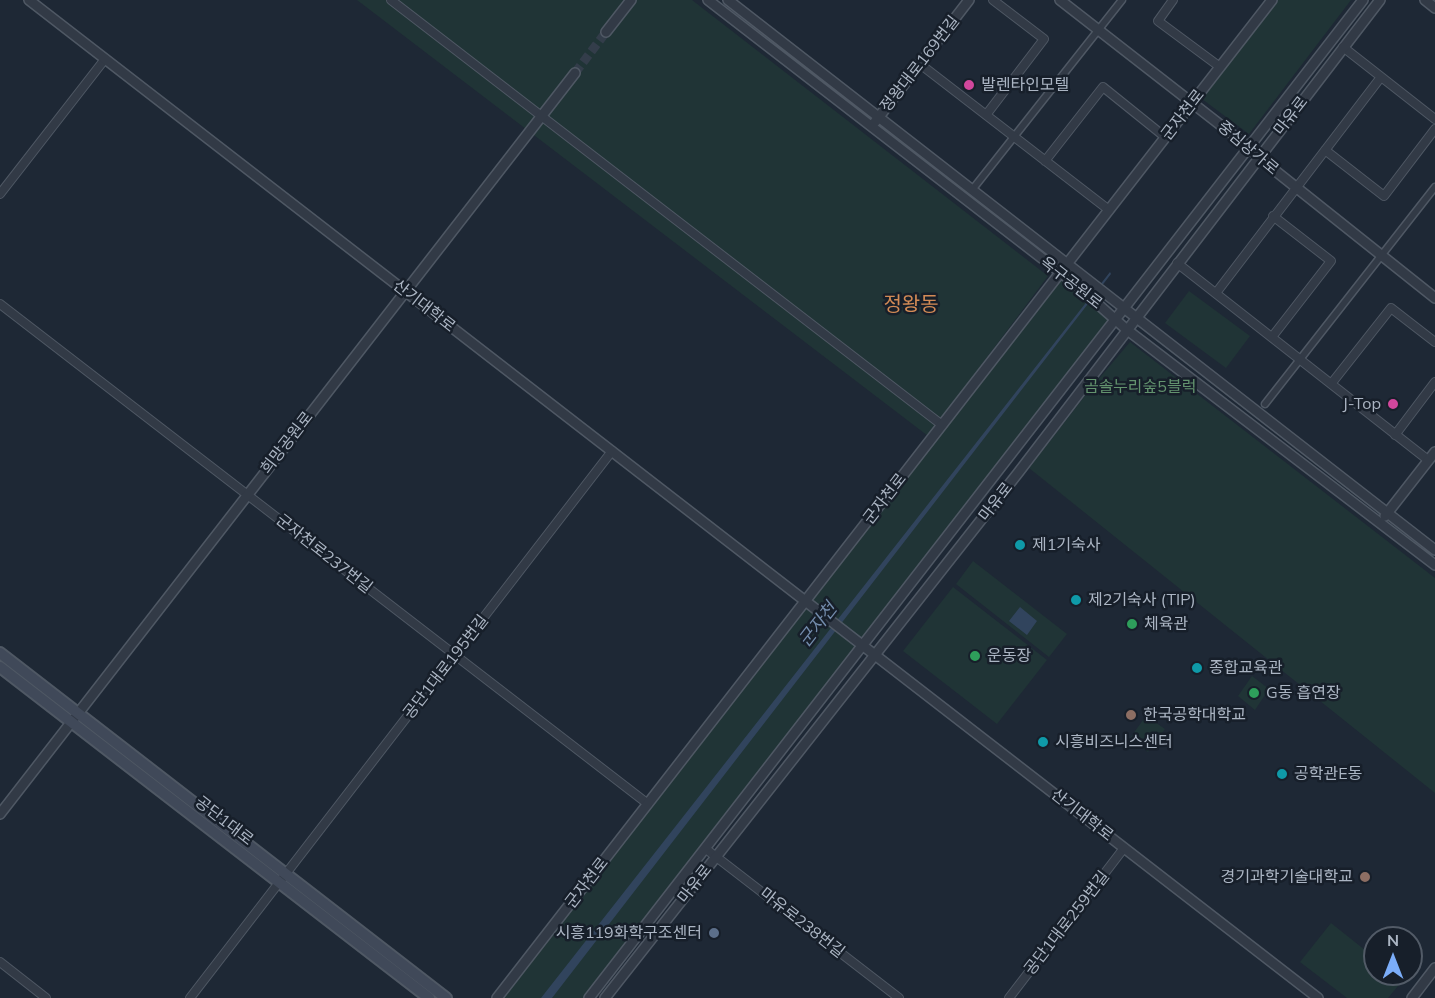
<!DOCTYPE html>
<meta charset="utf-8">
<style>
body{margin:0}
#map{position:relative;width:1435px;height:998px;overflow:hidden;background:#1e2835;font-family:Mulish,sans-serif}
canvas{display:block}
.north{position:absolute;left:1363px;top:926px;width:60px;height:60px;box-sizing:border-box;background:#171f2a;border:2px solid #525b67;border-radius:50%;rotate:0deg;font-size:16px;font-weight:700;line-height:24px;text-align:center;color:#abb5c3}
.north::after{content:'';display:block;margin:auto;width:21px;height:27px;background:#7badf9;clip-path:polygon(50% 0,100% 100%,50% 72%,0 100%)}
</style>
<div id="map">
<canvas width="1435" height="998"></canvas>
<div class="north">N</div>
</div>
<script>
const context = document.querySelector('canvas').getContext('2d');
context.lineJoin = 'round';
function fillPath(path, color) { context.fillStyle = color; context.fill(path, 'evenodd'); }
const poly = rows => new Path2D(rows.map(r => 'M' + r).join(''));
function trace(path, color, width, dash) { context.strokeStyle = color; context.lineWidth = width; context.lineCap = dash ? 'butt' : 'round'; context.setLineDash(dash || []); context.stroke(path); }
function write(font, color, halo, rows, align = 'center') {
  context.font = font + ' Mulish,"Noto Sans KR",sans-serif'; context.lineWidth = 5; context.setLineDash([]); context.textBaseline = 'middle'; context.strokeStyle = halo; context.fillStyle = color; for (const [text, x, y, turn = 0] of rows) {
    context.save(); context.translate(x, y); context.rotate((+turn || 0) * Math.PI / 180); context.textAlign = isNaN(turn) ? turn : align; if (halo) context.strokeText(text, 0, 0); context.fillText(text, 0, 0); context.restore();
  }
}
fillPath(poly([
 [357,0,692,0,1048,276,928,436],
 [1278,0,1351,0,1249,134,1202,99],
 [1059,274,1116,320,590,998,498,998],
 [1189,291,1250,336,1226,368,1165,323],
 [1130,342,1435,578,1435,793,1029,468,1091,388],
 [973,561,1067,634,1049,657,956,584],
 [953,587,1047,660,997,724,903,651],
 [1252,676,1269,689,1255,710,1238,696],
 [1146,716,1165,729,1148,752,1130,738],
 [1331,923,1375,958,1375,974,1396,974,1403,980,1388,998,1347,998,1300,962]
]), '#203436');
fillPath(poly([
 [1110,272,1111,274,552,998,541,998],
 [1020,607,1037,621,1027,635,1009,621]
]), '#31445d');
trace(poly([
 [575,73,606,32]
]), '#333d4a', 9, [9, 4.5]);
const pedestrian = poly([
 [972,190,1122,0],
 [1265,404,1435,187]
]);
const minor = poly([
 [391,0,942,425],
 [1173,0,1158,21,1220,67],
 [1343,47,1435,119],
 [920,64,1109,210],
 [986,115,1044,39,993,0],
 [1325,150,1384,196,1435,129],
 [1045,161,1103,87,1165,137],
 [0,194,105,59],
 [1177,263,1428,460],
 [1216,293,1381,77],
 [0,304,648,804],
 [1272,337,1331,261,1273,216],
 [1331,384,1391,308,1435,342],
 [1395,435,1435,382],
 [706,849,899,998],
 [0,962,46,998],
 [190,998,612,451],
 [1009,998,1124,848]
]);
const tertiary = poly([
 [29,0,1318,998],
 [708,0,1074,283,1126,329,1435,565],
 [728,0,1435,550],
 [1060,0,1250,148,1258,157,1435,298],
 [1425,0,1435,8],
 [606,32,631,0],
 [875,122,969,0],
 [1385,516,1435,452],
 [0,814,575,73],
 [497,998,1272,0],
 [589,998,1363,0],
 [605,998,1018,473,1380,0],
 [1412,998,1435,968]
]);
const secondary = poly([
 [0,653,446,998],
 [0,667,429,998]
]);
trace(pedestrian, '#4f5864', 9);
trace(minor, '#4f5864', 10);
trace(tertiary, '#4f5864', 12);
trace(secondary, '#4f5864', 14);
trace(pedestrian, '#323a46', 6);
trace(minor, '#323a46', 8);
trace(tertiary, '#323a46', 9);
trace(secondary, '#404959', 10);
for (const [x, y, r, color] of [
 [969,85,6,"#d1479c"],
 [1393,404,6,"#d1479c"],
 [1020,545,6,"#0f9aa8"],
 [1076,600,6,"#0f9aa8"],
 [1132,624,6,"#2e9e5b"],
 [975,656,6,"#2e9e5b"],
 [1197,668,6,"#0f9aa8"],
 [1254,693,6,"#2e9e5b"],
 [1131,715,6,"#8d6e63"],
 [1043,742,6,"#0f9aa8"],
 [1282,774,6,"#0f9aa8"],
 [1365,877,6,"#8d6e63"],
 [714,933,6,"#5c6f8a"]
]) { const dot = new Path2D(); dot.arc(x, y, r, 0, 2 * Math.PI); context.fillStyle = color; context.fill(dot); trace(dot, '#171f2a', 2); }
write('16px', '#abb5c3', '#171f2a', [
 ["정왕대로169번길",920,64,-52],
 ["군자천로",1183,115,-52],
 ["마유로",1291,116,-52],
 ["중심상가로",1248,148,40],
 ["옥구공원로",1071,283,38],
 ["산기대학로",424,306,38],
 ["희망공원로",287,443,-52],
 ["군자천로",885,499,-52],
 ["마유로",996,502,-52],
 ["군자천로237번길",324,554,38],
 ["공단1대로195번길",446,667,-52],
 ["산기대학로",1082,815,38],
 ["공단1대로",224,821,38],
 ["군자천로",587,883,-52],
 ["마유로",695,884,-52],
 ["마유로238번길",802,923,38],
 ["공단1대로259번길",1067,923,-52]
]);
write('16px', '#abb5c3', '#171f2a', [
 ["발렌타인모텔",981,85],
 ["J-Top",1381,404,"right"],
 ["제1기숙사",1032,545],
 ["제2기숙사 (TIP)",1088,600],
 ["체육관",1144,624],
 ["운동장",987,656],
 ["종합교육관",1209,668],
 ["G동 흡연장",1266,693],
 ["한국공학대학교",1143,715],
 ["시흥비즈니스센터",1055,742],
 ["공학관E동",1294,774],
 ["경기과학기술대학교",1353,877,"right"],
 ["시흥119화학구조센터",702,933,"right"]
], 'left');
write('16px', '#63936e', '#171f2a', [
 ["곰솔누리숲5블럭",1140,387]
]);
write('italic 18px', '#738cac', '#171f2a', [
 ["군자천",818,625,-52]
]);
write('20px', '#d38b56', '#171f2a', [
 ["정왕동",911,305]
]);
</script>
